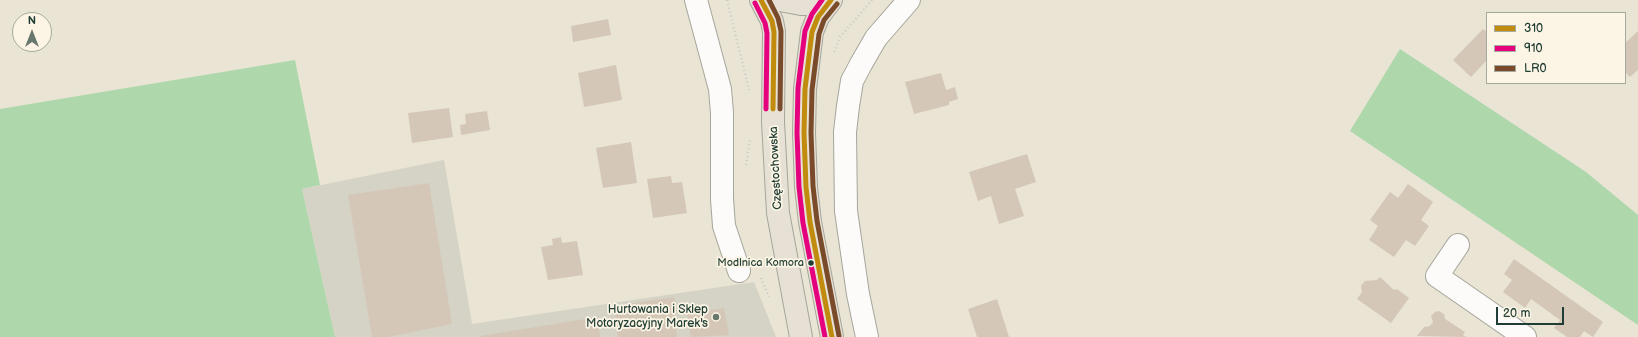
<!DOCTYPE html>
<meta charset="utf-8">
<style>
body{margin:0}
#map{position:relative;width:1638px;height:337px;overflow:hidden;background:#e9e4d4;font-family:"Balsamiq Sans",sans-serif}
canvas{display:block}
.legend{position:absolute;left:1486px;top:12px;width:140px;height:72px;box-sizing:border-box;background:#fcf5e5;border:1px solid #a4ab9e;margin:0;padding:5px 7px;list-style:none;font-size:12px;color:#1f3d34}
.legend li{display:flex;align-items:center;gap:8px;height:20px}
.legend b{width:20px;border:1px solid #a4ab9e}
.north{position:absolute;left:12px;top:12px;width:40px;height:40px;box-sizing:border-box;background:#fcf5e5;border:1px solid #a4ab9e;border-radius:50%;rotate:0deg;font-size:11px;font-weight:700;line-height:16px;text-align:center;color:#1f3d34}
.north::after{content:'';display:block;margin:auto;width:14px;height:18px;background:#66776c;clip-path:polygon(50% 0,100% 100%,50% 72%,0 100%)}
.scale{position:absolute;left:1496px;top:307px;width:68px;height:18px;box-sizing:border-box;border:2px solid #1f3d34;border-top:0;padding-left:5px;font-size:12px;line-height:14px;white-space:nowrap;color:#1f3d34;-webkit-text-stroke:3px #fcf5e5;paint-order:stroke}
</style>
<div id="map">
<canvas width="1638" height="337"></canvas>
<ul class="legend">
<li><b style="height:5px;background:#c18c0d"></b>310</li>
<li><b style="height:5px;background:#e5007d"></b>910</li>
<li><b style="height:5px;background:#7a4b2a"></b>LR0</li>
</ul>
<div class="north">N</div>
<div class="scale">20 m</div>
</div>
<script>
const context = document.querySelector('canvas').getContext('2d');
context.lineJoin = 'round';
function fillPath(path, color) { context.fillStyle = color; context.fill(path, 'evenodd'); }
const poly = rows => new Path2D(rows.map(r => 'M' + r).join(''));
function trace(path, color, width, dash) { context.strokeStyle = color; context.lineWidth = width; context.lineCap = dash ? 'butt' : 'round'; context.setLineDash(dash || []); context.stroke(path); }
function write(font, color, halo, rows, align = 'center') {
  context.font = font + ' "Balsamiq Sans",sans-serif'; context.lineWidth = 3.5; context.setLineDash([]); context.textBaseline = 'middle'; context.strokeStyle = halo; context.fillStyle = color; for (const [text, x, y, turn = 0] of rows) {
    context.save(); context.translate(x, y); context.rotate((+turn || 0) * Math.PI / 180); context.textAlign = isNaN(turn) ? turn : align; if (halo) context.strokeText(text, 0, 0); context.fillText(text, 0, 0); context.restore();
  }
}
fillPath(poly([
 [444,160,472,324,754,282,776,337,335,337,302,189]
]), '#d5d3c5');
fillPath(poly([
 [1400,49,1586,172,1638,215,1638,325,1350,131],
 [295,60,320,185,302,189,335,337,0,337,0,109]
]), '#aed7ac');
fillPath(poly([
 [608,19,611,35,573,42,571,26],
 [1483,29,1487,32,1487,60,1471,77,1453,60],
 [1638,31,1638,70,1630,77,1625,72,1625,43],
 [616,65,622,100,584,107,578,73],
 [941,73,946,90,955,87,958,99,949,102,949,105,914,114,905,82],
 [449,108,453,137,412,143,408,113],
 [487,111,490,130,461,135,460,125,466,124,465,114],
 [631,142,637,183,603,188,596,148],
 [1027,154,1036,182,1015,189,1024,216,999,224,991,196,978,201,969,172],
 [671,176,672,183,682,182,687,213,653,218,647,179],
 [429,183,452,324,388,337,372,337,348,195],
 [1408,184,1433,202,1421,220,1429,226,1415,246,1406,240,1394,257,1369,240,1378,226,1370,220,1390,192,1398,198],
 [561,237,562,243,577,241,583,275,548,280,541,247,553,245,552,239],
 [1514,259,1603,322,1593,337,1584,331,1580,337,1567,337,1554,328,1560,320,1531,299,1525,308,1503,292,1512,280,1504,274],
 [1380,277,1394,290,1397,289,1409,298,1391,323,1357,299,1362,292,1361,286,1365,281,1377,280],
 [674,297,677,313,673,314,677,337,618,337,613,306],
 [997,299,1009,337,977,337,968,309],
 [724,308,729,335,691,337,687,314],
 [1439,311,1444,314,1445,319,1465,332,1463,335,1466,337,1417,336,1424,327,1430,326,1433,322,1431,316,1435,312],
 [597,317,600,337,481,337,481,336]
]), '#d4c7b8');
const minor = poly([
 [696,0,720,89,722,113,722,199,724,226,739,271],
 [1458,245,1437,276,1525,337],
 [867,337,858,294,846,211,845,132,848,106,852,81,861,64,876,38,909,0]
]);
const major = poly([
 [761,0,772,21,774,32,773,122,778,213,801,337],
 [780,0,801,4,813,4,826,0],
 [831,0,818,17,812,32,805,89,804,133,806,187,810,222,832,337]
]);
trace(minor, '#a5a69c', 24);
trace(major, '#a5a69c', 24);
trace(poly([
 [727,0,749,90],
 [834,52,840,37,872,0],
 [746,165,750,139],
 [761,278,769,297]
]), '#cacbc7', 2.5, [1, 3]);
trace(minor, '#fcfbf9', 22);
trace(major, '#e7e1d5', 22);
trace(poly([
 [761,0,772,21,774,32,773,109],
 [831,0,818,17,812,32,805,89,804,133,806,187,810,222,832,337]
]), '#c18c0d', 5);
trace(poly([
 [822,0,812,14,805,31,798,88,797,133,799,187,803,223,825,337],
 [755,3,765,23,767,33,766,109]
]), '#e5007d', 5);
trace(poly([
 [769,0,778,18,781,31,780,109],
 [837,4,824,20,819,34,812,90,811,133,813,186,817,221,839,336]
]), '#7a4b2a', 5);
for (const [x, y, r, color] of [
 [811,263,3.5,"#1f3d34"],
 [716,317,4,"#66776c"]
]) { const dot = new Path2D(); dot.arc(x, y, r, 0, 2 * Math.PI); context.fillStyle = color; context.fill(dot); trace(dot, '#fcf5e5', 1.5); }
write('11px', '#1f3d34', '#fcf5e5', [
 ["Modlnica Komora",804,263]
], 'right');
write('12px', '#1f3d34', '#fcf5e5', [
 ["Częstochowska",776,168,-93]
]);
write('12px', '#1f3d34', '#fcf5e5', [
 ["Hurtowania i Sklep",708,310],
 ["Motoryzacyjny Marek's",708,324]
], 'right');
</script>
